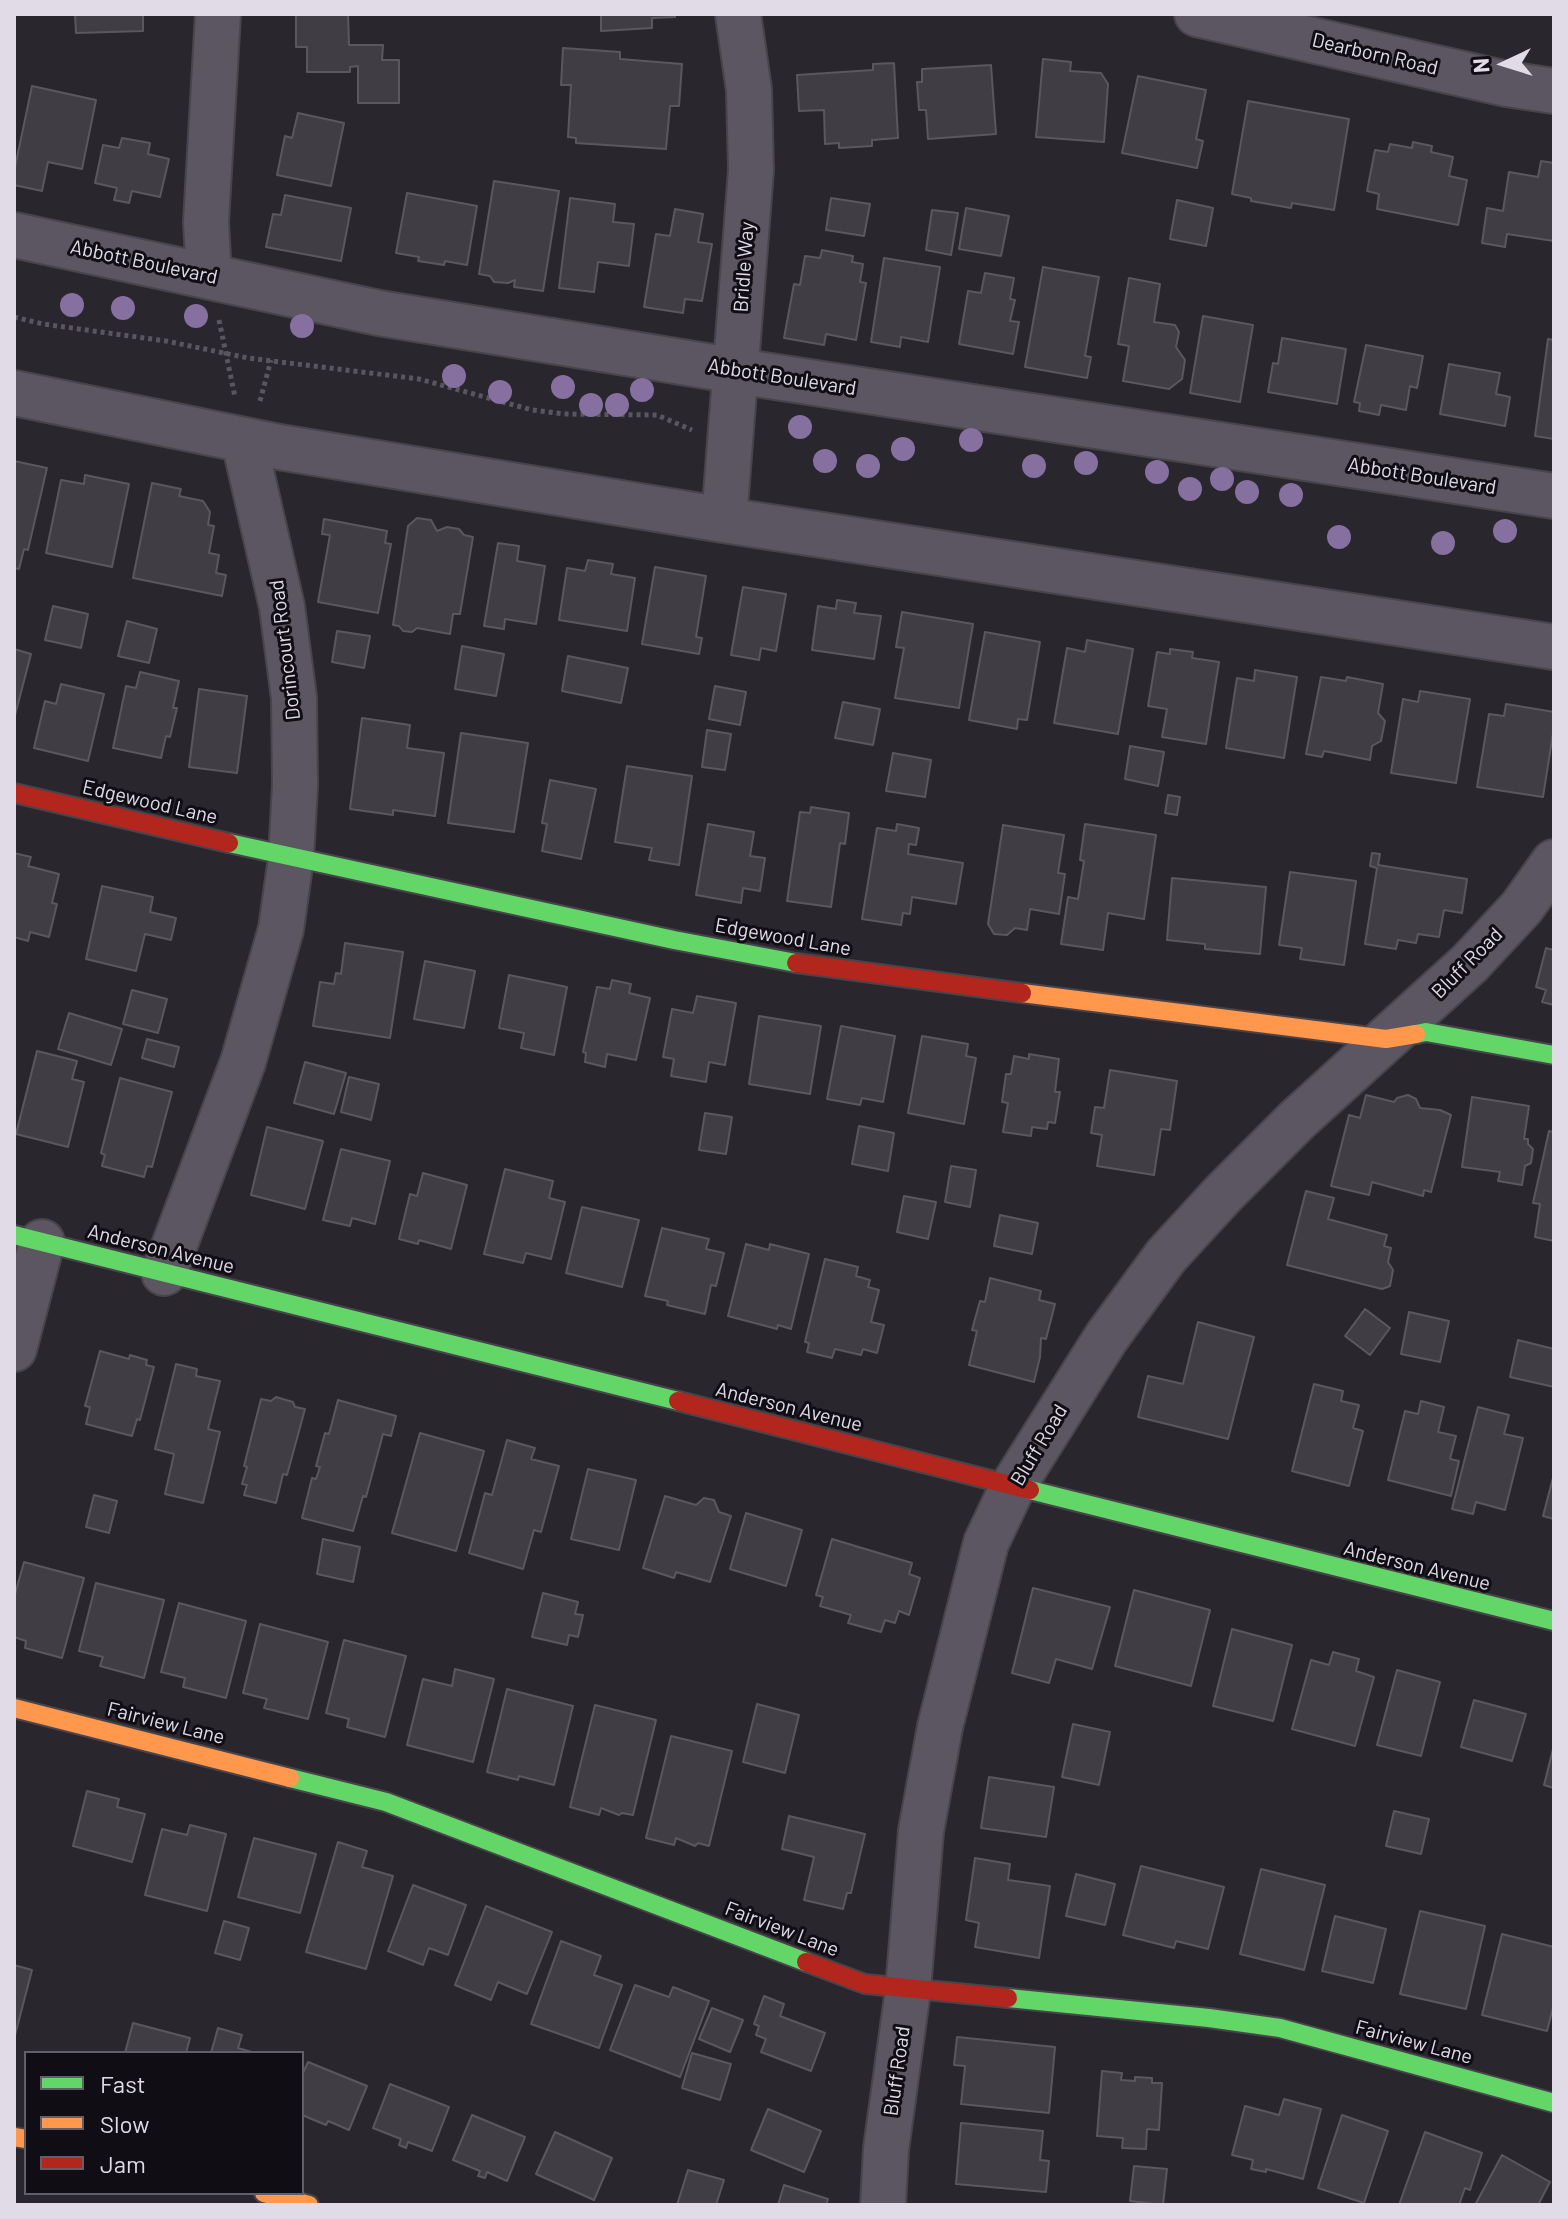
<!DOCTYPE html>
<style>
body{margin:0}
#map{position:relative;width:1568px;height:2219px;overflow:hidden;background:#2a262e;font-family:Barlow,sans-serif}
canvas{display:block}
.frame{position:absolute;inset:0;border:16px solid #e0dbe6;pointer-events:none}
.legend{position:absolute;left:24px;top:2051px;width:280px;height:144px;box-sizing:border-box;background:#100d14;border:2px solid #635f68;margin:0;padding:10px 14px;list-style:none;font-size:24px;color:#e0dbe6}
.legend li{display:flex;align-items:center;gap:16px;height:40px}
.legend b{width:40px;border:2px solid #635f68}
.north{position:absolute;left:1464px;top:24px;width:80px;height:80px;-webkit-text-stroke:6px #100d14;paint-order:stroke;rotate:266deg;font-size:22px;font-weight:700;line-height:32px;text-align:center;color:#e0dbe6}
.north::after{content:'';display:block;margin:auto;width:28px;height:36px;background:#e0dbe6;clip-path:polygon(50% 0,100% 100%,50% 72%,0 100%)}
</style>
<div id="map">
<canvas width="1568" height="2219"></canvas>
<div class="frame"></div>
<ul class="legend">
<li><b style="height:10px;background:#63d668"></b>Fast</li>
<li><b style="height:10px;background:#ff974d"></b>Slow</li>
<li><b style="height:10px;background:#b3261e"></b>Jam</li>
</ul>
<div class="north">N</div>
</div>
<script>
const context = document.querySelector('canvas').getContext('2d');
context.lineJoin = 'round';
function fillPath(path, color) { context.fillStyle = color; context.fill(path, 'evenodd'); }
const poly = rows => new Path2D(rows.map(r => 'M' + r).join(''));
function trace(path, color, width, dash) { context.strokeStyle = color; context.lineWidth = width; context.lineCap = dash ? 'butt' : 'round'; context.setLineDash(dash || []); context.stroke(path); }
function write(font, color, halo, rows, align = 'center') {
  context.font = font + ' Barlow,sans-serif'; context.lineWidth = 6; context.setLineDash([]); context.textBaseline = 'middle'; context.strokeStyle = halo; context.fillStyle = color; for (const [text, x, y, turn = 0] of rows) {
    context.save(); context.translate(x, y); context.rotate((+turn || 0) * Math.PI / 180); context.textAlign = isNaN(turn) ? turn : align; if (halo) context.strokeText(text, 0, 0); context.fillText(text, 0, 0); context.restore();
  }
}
const building = poly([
 [75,14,143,14,143,31,76,33,75,14],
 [296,14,348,14,349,45,383,45,382,60,399,60,399,103,358,103,358,66,350,67,350,72,307,72,307,47,296,47,296,14],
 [601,14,675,14,675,17,652,18,652,28,601,31,601,14],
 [563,48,620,52,620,59,682,64,679,106,670,106,666,149,576,143,576,138,568,137,571,85,561,85,563,48],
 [1043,59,1071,62,1070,71,1101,73,1108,84,1104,142,1036,137,1043,59],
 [894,63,898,138,872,140,872,146,839,148,839,143,825,144,824,110,799,111,797,75,873,70,873,64,894,63],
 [991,65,996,134,928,139,926,110,919,110,917,82,922,82,922,69,991,65],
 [1138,76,1206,90,1196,139,1203,141,1197,168,1122,153,1138,76],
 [32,86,96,100,82,169,48,162,42,191,14,185,14,172,32,86],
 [1248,101,1349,119,1334,210,1292,203,1291,208,1251,201,1251,198,1232,194,1248,101],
 [298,113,344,123,331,186,277,175,285,136,292,138,298,113],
 [122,138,150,143,148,154,169,159,160,197,132,191,129,203,114,200,117,188,95,183,103,145,119,148,122,138],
 [1413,142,1432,146,1431,152,1453,157,1449,176,1467,180,1458,225,1377,209,1379,194,1367,191,1375,150,1388,152,1390,144,1412,148,1413,142],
 [1541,161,1554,163,1554,241,1507,234,1505,247,1482,243,1487,208,1503,211,1509,172,1538,177,1541,161],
 [494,181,559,191,543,291,514,287,515,280,508,283,494,282,490,276,479,274,494,181],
 [407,193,477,206,467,265,445,261,444,265,418,261,419,257,396,253,407,193],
 [285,195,351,208,341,261,266,247,273,214,281,215,285,195],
 [570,198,615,204,613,222,634,224,629,266,598,262,594,292,559,288,570,198],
 [831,198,870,204,864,236,826,230,831,198],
 [1177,200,1213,208,1206,246,1170,239,1177,200],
 [966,208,1009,216,1001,256,959,249,966,208],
 [675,209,703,214,698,242,712,244,702,301,685,299,683,313,644,307,656,234,670,236,675,209],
 [932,210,958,213,951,255,926,250,932,210],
 [822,250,853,256,852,262,863,264,860,282,866,283,856,340,826,334,824,345,784,338,794,284,800,285,805,256,820,258,822,250],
 [884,258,940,267,928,342,901,337,900,347,871,342,884,258],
 [1043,267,1099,277,1085,356,1091,357,1087,378,1025,367,1043,267],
 [985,273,1014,278,1010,299,1015,300,1010,321,1019,322,1013,354,959,344,968,291,981,293,985,273],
 [1129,278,1160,284,1154,322,1175,325,1179,332,1176,347,1185,360,1182,379,1169,389,1123,381,1129,346,1118,344,1129,278],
 [1203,316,1253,325,1240,402,1190,393,1203,316],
 [1282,338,1346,349,1337,404,1268,392,1273,363,1278,364,1282,338],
 [1548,339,1554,340,1554,439,1535,436,1548,339],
 [1366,345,1423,356,1417,388,1410,386,1406,410,1381,405,1379,415,1359,411,1360,403,1354,402,1366,345],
 [1449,364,1500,373,1496,394,1510,397,1505,426,1440,414,1449,364],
 [14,461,47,468,28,550,24,549,19,569,14,568,14,461],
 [85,475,129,484,112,567,46,553,61,480,84,484,85,475],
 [152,483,181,489,179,496,203,501,210,512,208,525,214,526,209,553,219,555,216,573,226,575,222,596,133,578,152,483],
 [417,518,431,520,437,531,447,527,459,529,464,535,473,537,460,614,453,614,450,634,417,628,412,632,403,631,399,626,393,625,408,526,417,518],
 [324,519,387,531,385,543,391,544,378,613,318,602,330,535,322,534,324,519],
 [498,543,519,546,517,561,545,566,536,624,505,619,504,629,484,626,498,543],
 [588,560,613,564,611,574,635,578,627,631,559,620,567,568,585,571,588,560],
 [655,567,706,576,696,637,702,638,699,654,642,644,655,567],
 [743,587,786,594,776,651,761,648,759,660,731,655,743,587],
 [837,600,856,603,854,613,881,616,874,659,812,650,818,606,836,609,837,600],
 [53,606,88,614,81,648,45,640,53,606],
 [902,612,973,624,959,708,895,698,904,648,896,647,902,612],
 [127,621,157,629,149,663,118,656,127,621],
 [337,631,370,636,364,668,332,662,337,631],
 [985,632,1040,642,1027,720,1018,719,1017,729,969,720,985,632],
 [1087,640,1133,649,1118,734,1054,723,1067,648,1085,652,1087,640],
 [462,646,504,654,496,696,455,689,462,646],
 [14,649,31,654,14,719,14,649],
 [1170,649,1193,652,1192,658,1219,662,1206,744,1162,737,1167,709,1148,706,1157,652,1170,654,1170,649],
 [568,656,628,668,621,703,562,691,568,656],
 [1255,670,1297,677,1284,758,1226,748,1237,678,1254,681,1255,670],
 [140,672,179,681,173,708,177,708,170,737,166,736,161,758,113,748,126,686,136,688,140,672],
 [1321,677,1346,681,1347,677,1383,684,1378,713,1385,721,1381,741,1372,746,1370,760,1324,751,1322,757,1306,754,1321,677],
 [61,684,104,694,88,761,34,748,45,701,56,704,61,684],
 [715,686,746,692,740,725,709,719,715,686],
 [199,689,247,696,237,773,189,767,199,689],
 [1420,691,1470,699,1456,783,1391,773,1403,699,1418,702,1420,691],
 [843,702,880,709,873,745,835,738,843,702],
 [1506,704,1554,712,1554,727,1543,797,1477,787,1489,714,1504,716,1506,704],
 [362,718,410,725,407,748,444,753,435,816,393,810,393,815,350,809,362,718],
 [707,730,731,734,725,770,702,767,707,730],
 [461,733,528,743,514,832,448,823,461,733],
 [1130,746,1164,752,1158,786,1125,779,1130,746],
 [893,753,931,760,925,797,886,791,893,753],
 [627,766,692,776,679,865,649,860,652,848,615,842,627,766],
 [550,780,596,789,581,859,542,851,547,824,542,823,550,780],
 [1168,795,1180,797,1177,815,1165,813,1168,795],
 [811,807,849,813,845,844,840,843,831,907,787,901,800,812,810,813,811,807],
 [708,824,754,832,750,856,765,858,760,891,743,888,741,903,696,895,708,824],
 [897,824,919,828,916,845,909,844,908,854,963,863,956,904,912,897,910,914,903,913,901,925,862,919,877,828,896,831,897,824],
 [1085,824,1156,835,1144,919,1108,913,1103,950,1061,944,1068,897,1078,899,1084,861,1080,860,1085,824],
 [1003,825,1064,835,1058,873,1065,874,1059,914,1030,909,1027,930,1015,928,1007,935,994,934,988,924,1003,825],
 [14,853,31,857,28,866,59,874,52,903,57,904,49,937,30,932,28,941,14,937,14,853],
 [1372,853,1380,854,1378,865,1467,879,1462,913,1444,910,1439,937,1418,934,1416,943,1398,940,1396,949,1365,944,1377,868,1370,866,1372,853],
 [1290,872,1356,881,1344,965,1300,959,1302,948,1279,945,1290,872],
 [1172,878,1266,887,1260,954,1205,949,1205,944,1167,940,1172,878],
 [102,886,153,897,150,912,176,918,171,940,145,934,136,971,86,959,102,886],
 [345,943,403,952,390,1038,313,1026,320,982,334,984,336,973,341,974,345,943],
 [1546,948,1554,950,1554,1005,1542,1002,1546,990,1536,987,1546,948],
 [425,961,475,971,464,1028,414,1019,425,961],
 [509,975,567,987,554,1055,521,1048,524,1033,499,1028,509,975],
 [612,980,631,984,629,993,650,998,636,1060,607,1054,605,1067,585,1062,586,1053,583,1052,597,987,610,989,612,980],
 [132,990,167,999,158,1033,123,1024,132,990],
 [697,996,736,1003,725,1065,709,1062,706,1082,671,1076,674,1059,663,1057,672,1009,693,1013,697,996],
 [69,1013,122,1029,111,1065,58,1049,69,1013],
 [759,1016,821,1026,810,1094,749,1084,759,1016],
 [841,1026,895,1036,883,1102,862,1098,860,1105,827,1099,841,1026],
 [922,1036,968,1044,966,1056,976,1058,964,1124,908,1113,922,1036],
 [147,1039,179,1047,174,1067,142,1058,147,1039],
 [37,1051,77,1061,72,1079,84,1082,68,1147,16,1134,37,1051],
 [1029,1054,1059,1059,1055,1092,1060,1092,1055,1123,1048,1122,1047,1129,1032,1127,1031,1136,1003,1132,1008,1103,1002,1102,1006,1074,1011,1074,1014,1056,1029,1059,1029,1054],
 [305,1062,346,1073,334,1114,294,1103,305,1062],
 [1110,1070,1177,1081,1170,1130,1161,1129,1154,1175,1097,1166,1102,1135,1091,1133,1095,1107,1104,1108,1110,1070],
 [349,1077,379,1084,371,1120,341,1112,349,1077],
 [120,1078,172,1092,152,1167,147,1166,144,1177,102,1166,105,1155,101,1153,120,1078],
 [1366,1095,1394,1102,1397,1098,1408,1095,1416,1099,1420,1108,1440,1110,1451,1115,1431,1192,1424,1190,1423,1196,1372,1182,1369,1195,1331,1186,1349,1115,1360,1118,1366,1095],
 [1472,1097,1529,1106,1524,1139,1528,1139,1528,1144,1533,1149,1531,1163,1525,1166,1522,1185,1498,1181,1500,1172,1462,1167,1472,1097],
 [705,1113,732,1117,726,1154,699,1150,705,1113],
 [859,1126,894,1133,888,1171,852,1164,859,1126],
 [267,1127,323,1141,305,1209,251,1195,267,1127],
 [1554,1128,1554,1241,1535,1237,1540,1204,1533,1203,1549,1131,1553,1132,1554,1128],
 [341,1149,390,1161,375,1224,352,1218,350,1226,323,1220,341,1149],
 [951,1166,976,1170,970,1207,945,1202,951,1166],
 [505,1169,553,1181,549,1198,565,1202,551,1259,526,1253,523,1263,484,1254,505,1169],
 [423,1173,467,1185,451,1249,419,1240,418,1244,399,1239,410,1194,417,1196,423,1173],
 [1306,1191,1334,1198,1328,1219,1387,1235,1384,1246,1391,1248,1388,1262,1393,1270,1390,1286,1382,1289,1287,1265,1306,1191],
 [904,1196,936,1202,928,1239,897,1232,904,1196],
 [582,1207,639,1220,622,1287,566,1273,582,1207],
 [1000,1215,1038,1223,1032,1254,994,1246,1000,1215],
 [662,1228,709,1239,706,1249,724,1253,716,1286,711,1285,705,1314,667,1305,668,1301,645,1296,662,1228],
 [746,1244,769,1250,770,1244,809,1254,791,1329,778,1325,777,1329,728,1316,746,1244],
 [825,1259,858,1267,856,1276,870,1280,868,1287,879,1290,871,1322,884,1325,877,1353,863,1349,861,1355,835,1349,832,1358,807,1352,809,1343,805,1342,825,1259],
 [990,1278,1041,1291,1039,1300,1055,1304,1046,1339,1041,1338,1040,1357,1034,1382,969,1365,977,1331,972,1330,980,1301,985,1302,990,1278],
 [1365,1309,1390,1328,1370,1355,1345,1336,1365,1309],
 [1409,1312,1449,1321,1440,1362,1401,1354,1409,1312],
 [1198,1322,1254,1337,1228,1439,1138,1417,1148,1376,1183,1384,1198,1322],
 [1518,1340,1554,1349,1554,1387,1510,1377,1518,1340],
 [100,1351,129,1359,130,1355,147,1360,146,1365,154,1367,140,1420,137,1419,132,1436,86,1424,90,1407,85,1406,100,1351],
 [176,1364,197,1369,196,1376,220,1381,208,1429,220,1432,203,1503,165,1494,174,1454,155,1449,176,1364],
 [1314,1384,1343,1391,1341,1401,1359,1405,1353,1428,1363,1431,1349,1486,1292,1471,1314,1384],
 [276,1397,293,1402,295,1407,305,1409,287,1475,283,1474,276,1503,244,1495,247,1485,242,1484,247,1467,244,1466,261,1399,271,1401,276,1397],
 [338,1400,396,1416,391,1436,383,1434,366,1497,363,1496,353,1531,302,1518,312,1478,316,1479,320,1467,316,1466,325,1433,329,1434,338,1400],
 [1421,1401,1444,1407,1438,1432,1456,1436,1450,1459,1459,1461,1451,1496,1388,1480,1405,1411,1418,1414,1421,1401],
 [1478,1407,1509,1415,1504,1434,1523,1438,1505,1510,1476,1502,1473,1514,1452,1509,1478,1407],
 [420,1433,484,1451,456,1551,392,1533,420,1433],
 [507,1440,535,1448,531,1459,559,1466,541,1532,534,1530,523,1569,469,1553,485,1493,492,1495,507,1440],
 [588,1469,636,1480,619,1550,571,1539,588,1469],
 [1554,1474,1554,1519,1543,1516,1554,1474],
 [94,1495,117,1501,109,1533,86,1527,94,1495],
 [665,1496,696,1505,704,1498,714,1500,719,1512,731,1516,710,1582,676,1572,674,1578,643,1568,665,1496],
 [746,1513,802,1530,786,1586,730,1569,746,1513],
 [323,1539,360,1547,353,1582,317,1574,323,1539],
 [832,1539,912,1563,909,1574,920,1578,909,1615,899,1611,895,1623,885,1620,881,1632,848,1623,851,1615,820,1606,823,1597,816,1595,832,1539],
 [24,1562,84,1578,62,1658,25,1648,26,1641,14,1637,14,1598,24,1562],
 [96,1583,164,1600,144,1678,100,1666,103,1657,79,1651,96,1583],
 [1033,1588,1110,1607,1092,1669,1056,1659,1049,1683,1012,1673,1033,1588],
 [1134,1590,1210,1610,1191,1686,1115,1666,1134,1590],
 [543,1593,578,1602,575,1614,583,1615,578,1637,569,1635,567,1645,532,1637,543,1593],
 [179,1603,246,1621,226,1698,183,1687,185,1678,161,1672,179,1603],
 [260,1624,328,1642,308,1719,264,1708,267,1699,243,1693,260,1624],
 [1232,1629,1292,1645,1273,1721,1213,1706,1232,1629],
 [344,1640,406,1656,385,1737,347,1727,349,1719,326,1713,344,1640],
 [1333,1652,1359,1659,1356,1671,1374,1677,1355,1746,1292,1729,1311,1660,1329,1665,1333,1652],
 [455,1669,494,1679,473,1762,407,1745,423,1679,452,1686,455,1669],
 [1397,1670,1440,1682,1421,1756,1377,1745,1397,1670],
 [507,1689,573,1706,554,1785,519,1776,518,1780,487,1772,507,1689],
 [1474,1700,1526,1714,1512,1761,1461,1747,1474,1700],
 [757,1704,799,1715,785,1773,743,1762,757,1704],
 [595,1705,656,1720,633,1815,622,1813,619,1815,601,1808,599,1815,570,1807,595,1705],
 [1073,1724,1110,1732,1099,1785,1062,1777,1073,1724],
 [671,1736,732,1751,709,1846,698,1843,695,1846,676,1838,674,1845,646,1838,671,1736],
 [1554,1745,1554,1788,1544,1785,1554,1745],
 [989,1777,1054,1787,1046,1837,981,1828,989,1777],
 [87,1791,119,1799,117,1807,145,1814,132,1862,73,1846,87,1791],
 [1394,1811,1429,1819,1421,1854,1386,1846,1394,1811],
 [789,1816,865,1834,851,1893,847,1893,843,1909,804,1900,814,1857,782,1849,789,1816],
 [190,1825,226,1834,207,1911,145,1895,162,1829,187,1835,190,1825],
 [254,1838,316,1854,300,1913,238,1897,254,1838],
 [338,1842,367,1851,362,1867,393,1876,366,1969,306,1952,338,1842],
 [975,1858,1010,1864,1008,1880,1050,1886,1039,1958,975,1947,979,1923,966,1920,975,1858],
 [1141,1866,1224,1887,1208,1949,1176,1941,1174,1948,1123,1935,1141,1866],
 [1261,1869,1325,1885,1304,1970,1240,1954,1261,1869],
 [1076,1874,1115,1884,1105,1925,1066,1916,1076,1874],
 [413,1885,466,1905,448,1955,429,1948,423,1965,388,1951,413,1885],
 [486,1906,552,1932,527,1994,498,1982,491,2000,455,1985,486,1906],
 [1420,1911,1485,1926,1466,2009,1400,1994,1420,1911],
 [1335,1916,1386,1929,1373,1983,1322,1971,1335,1916],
 [224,1921,249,1928,240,1960,215,1953,224,1921],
 [1502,1934,1554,1947,1554,2004,1547,2031,1482,2015,1502,1934],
 [561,1941,601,1956,594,1975,622,1985,599,2048,531,2024,561,1941],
 [14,1965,32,1970,14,2039,14,1965],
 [635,1985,669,1997,673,1987,709,2001,680,2077,610,2050,635,1985],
 [764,1996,784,2004,780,2016,825,2033,811,2071,761,2052,766,2039,756,2035,759,2026,754,2024,764,1996],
 [712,2008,743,2020,730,2052,699,2039,712,2008],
 [133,2023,190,2038,186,2053,125,2053,133,2023],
 [218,2028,242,2035,238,2048,255,2053,211,2053,218,2028],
 [957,2037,1055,2047,1049,2113,961,2104,965,2066,954,2065,957,2037],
 [692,2053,731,2064,720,2100,682,2088,692,2053],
 [308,2062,367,2086,349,2130,328,2121,326,2125,302,2115,302,2075,308,2062],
 [1102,2071,1122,2073,1121,2080,1135,2081,1135,2077,1152,2078,1152,2083,1162,2083,1159,2130,1147,2129,1146,2149,1122,2148,1123,2138,1097,2136,1102,2071],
 [390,2084,449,2107,432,2151,408,2142,406,2148,399,2145,401,2139,373,2128,390,2084],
 [1284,2099,1321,2109,1303,2179,1266,2169,1266,2172,1251,2169,1253,2160,1232,2155,1245,2106,1279,2115,1284,2099],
 [768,2109,821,2131,804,2172,751,2150,768,2109],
 [472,2115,525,2137,507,2181,487,2172,485,2178,478,2176,480,2171,453,2160,472,2115],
 [1342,2115,1388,2131,1364,2203,1318,2188,1342,2115],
 [961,2123,1043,2131,1040,2160,1049,2161,1046,2192,956,2184,961,2123],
 [555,2132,612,2158,594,2200,536,2174,555,2132],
 [1425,2132,1482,2153,1470,2190,1465,2188,1459,2205,1399,2205,1425,2132],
 [1502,2155,1550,2182,1538,2205,1475,2205,1502,2155],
 [1134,2166,1167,2169,1163,2205,1130,2201,1134,2166],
 [688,2170,724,2180,716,2205,677,2205,688,2170],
 [784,2185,828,2199,826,2205,778,2205,784,2185]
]);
fillPath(building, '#403d44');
trace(building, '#5a585e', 2);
const street = poly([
 [1197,14,1507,84,1554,91],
 [14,235,379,313,737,371,1554,496],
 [209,276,206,222,218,14],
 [14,393,279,447,724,520,1554,647],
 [724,520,751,170,749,90,738,14],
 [164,1273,243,1062,281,929,291,858,295,785,294,698,282,607,244,441],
 [14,1349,42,1242],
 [883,2205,886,2149,908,1990,921,1831,940,1727,986,1543,1013,1486,1106,1338,1166,1256,1223,1194,1297,1120,1470,963,1522,907,1554,862]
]);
const fast = poly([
 [229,843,674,940,796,963],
 [1416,1034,1426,1032,1554,1055],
 [14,1235,678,1401],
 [1030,1490,1554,1621],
 [290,1778,386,1802,806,1962],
 [1008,1998,1209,2018,1280,2028,1554,2103]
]);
const slow = poly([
 [1022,993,1386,1039,1416,1034],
 [14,1708,290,1778],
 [14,2137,26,2139],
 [264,2193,309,2205]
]);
const jam = poly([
 [14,793,229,843],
 [796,963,1022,993],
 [678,1401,1030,1490],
 [806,1962,865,1984,1008,1998]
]);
trace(street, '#47444b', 48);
trace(fast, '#47444b', 22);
trace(slow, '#47444b', 22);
trace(jam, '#47444b', 22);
trace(poly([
 [14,317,43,324,166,341,248,358,419,379,532,410,564,414,657,415,692,430],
 [219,320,235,397],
 [260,401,271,360]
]), '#5a565f', 5, [4, 4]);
trace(street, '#5b5661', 44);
trace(fast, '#63d668', 18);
trace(slow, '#ff974d', 18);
trace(jam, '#b3261e', 18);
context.fillStyle = '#85709f';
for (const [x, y] of [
 [72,305],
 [123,308],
 [196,316],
 [302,326],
 [454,376],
 [563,387],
 [642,390],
 [500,392],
 [591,405],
 [617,405],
 [800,427],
 [971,440],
 [903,449],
 [825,461],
 [1086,463],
 [868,466],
 [1034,466],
 [1157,472],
 [1222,479],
 [1190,489],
 [1247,492],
 [1291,495],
 [1505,531],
 [1339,537],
 [1443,543]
]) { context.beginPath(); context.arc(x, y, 12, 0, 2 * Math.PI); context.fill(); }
write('20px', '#e0dbe6', '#100d14', [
 ["Dearborn Road",1375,54,13],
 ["Abbott Boulevard",144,262,12],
 ["Bridle Way",744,267,-86],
 ["Abbott Boulevard",782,377,9],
 ["Abbott Boulevard",1422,476,9],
 ["Dorincourt Road",285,650,-97],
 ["Edgewood Lane",150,802,13],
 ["Edgewood Lane",783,937,10],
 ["Bluff Road",1467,963,-45],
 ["Anderson Avenue",161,1249,14],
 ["Anderson Avenue",789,1407,14],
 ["Bluff Road",1039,1445,-59],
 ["Anderson Avenue",1417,1566,14],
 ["Fairview Lane",166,1723,14],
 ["Fairview Lane",782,1929,21],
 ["Fairview Lane",1414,2042,15],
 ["Bluff Road",897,2071,-82]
]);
</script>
